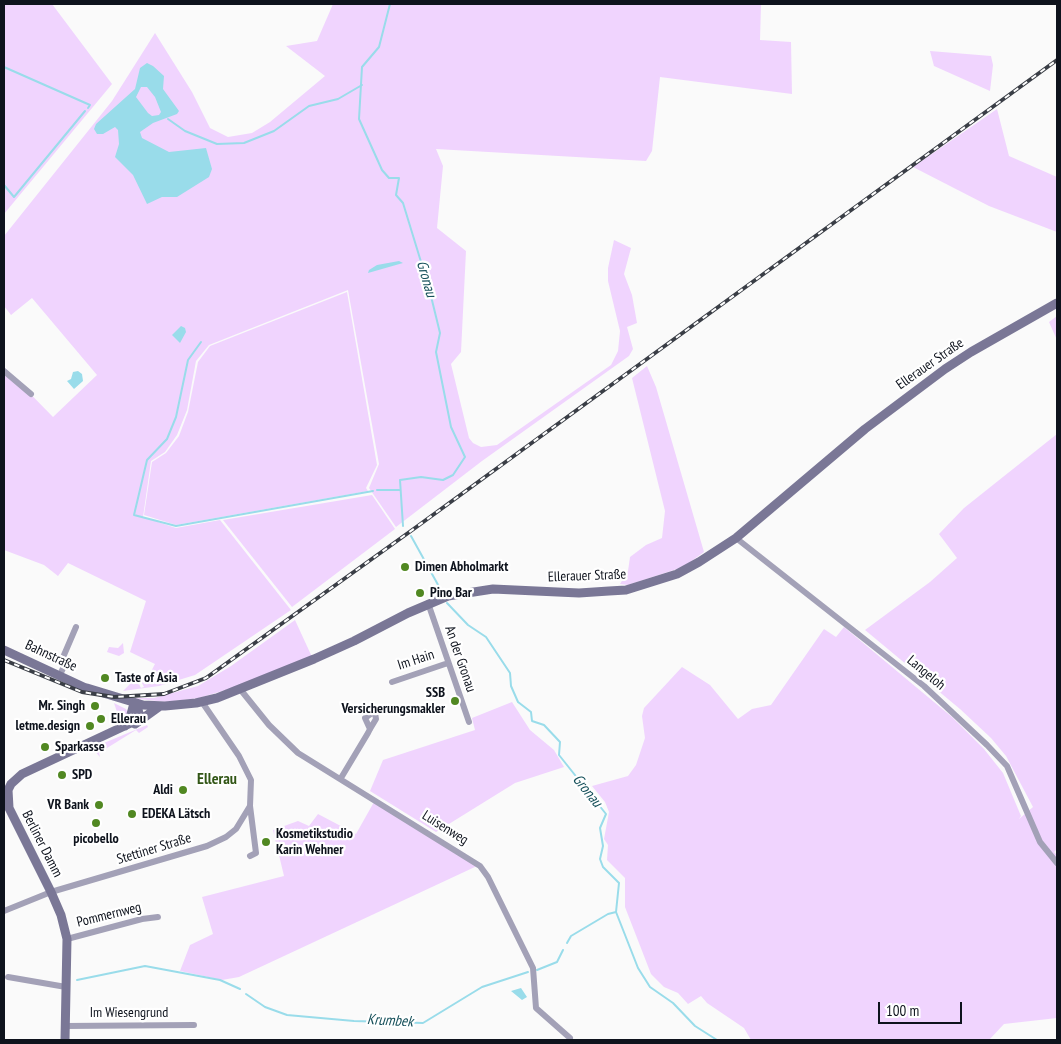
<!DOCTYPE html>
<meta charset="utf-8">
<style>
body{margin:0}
#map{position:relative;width:1061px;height:1044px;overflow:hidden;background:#fafafa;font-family:"PT Sans Narrow",sans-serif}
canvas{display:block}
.frame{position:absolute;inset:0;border:5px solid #0e131d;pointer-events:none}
.scale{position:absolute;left:878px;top:1002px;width:84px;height:22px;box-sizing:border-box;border:2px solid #0e131d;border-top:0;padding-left:6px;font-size:15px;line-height:18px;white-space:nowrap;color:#0e131d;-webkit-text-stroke:4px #fff;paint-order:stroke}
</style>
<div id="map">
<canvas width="1061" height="1044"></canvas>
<div class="frame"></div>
<div class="scale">100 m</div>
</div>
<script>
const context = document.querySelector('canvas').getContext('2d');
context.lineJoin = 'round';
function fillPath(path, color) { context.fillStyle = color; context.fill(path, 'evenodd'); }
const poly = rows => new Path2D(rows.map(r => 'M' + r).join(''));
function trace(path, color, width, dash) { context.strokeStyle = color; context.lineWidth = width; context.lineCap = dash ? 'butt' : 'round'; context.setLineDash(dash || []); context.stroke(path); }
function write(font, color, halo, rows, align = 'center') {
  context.font = font + ' "PT Sans Narrow",sans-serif'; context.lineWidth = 4.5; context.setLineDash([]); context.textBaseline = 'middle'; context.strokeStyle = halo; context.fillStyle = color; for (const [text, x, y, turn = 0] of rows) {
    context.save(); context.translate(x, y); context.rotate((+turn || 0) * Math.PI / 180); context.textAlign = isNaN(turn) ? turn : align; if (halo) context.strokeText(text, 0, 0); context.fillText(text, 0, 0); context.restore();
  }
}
fillPath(poly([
 [4,4,52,4,112,84,4,214],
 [333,4,761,4,760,40,791,42,792,94,660,77,652,151,646,161,436,149,443,166,437,228,466,251,461,352,451,364,469,438,473,443,481,447,497,445,611,365,618,351,620,331,608,281,608,268,614,240,631,248,624,274,632,295,637,323,627,327,633,349,629,356,482,461,396,527,369,488,379,464,348,290,209,345,196,361,187,410,177,435,165,452,151,461,143,517,176,528,220,520,291,610,195,675,159,686,123,691,134,680,138,682,141,688,144,687,138,675,147,679,155,664,130,652,146,601,68,563,58,576,44,565,4,550,4,367,53,417,97,375,32,298,11,315,4,306,4,236,112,101,155,33,192,92,210,128,228,137,252,133,270,122,325,76,286,46,317,41],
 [930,51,991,56,993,65,990,91,934,66],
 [997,109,1009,156,1057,177,1057,232,989,206,913,167],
 [347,292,377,465,366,488,368,491,176,525,144,515,152,462,166,453,179,436,188,412,198,362,210,346],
 [1057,316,1057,340,1049,322],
 [647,366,656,387,704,552,689,563,677,569,628,585,620,584,628,571,630,557,646,545,662,538,665,511,632,378],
 [1057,434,1057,849,1054,852,1057,855,1057,1018,1004,1024,989,1040,751,1040,744,1028,707,1003,701,996,688,1004,678,993,664,987,651,974,625,907,625,878,607,860,608,845,604,839,609,812,605,802,592,786,628,776,636,765,645,738,642,716,644,708,682,667,710,685,738,719,752,709,771,705,824,629,836,637,844,627,952,717,984,749,1003,773,1021,816,1019,819,1033,807,1006,756,991,738,960,709,865,630,930,582,957,558,939,534,964,508],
 [372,495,395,529,292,607,223,520],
 [295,620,312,657,242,685,199,698,166,702,130,698,154,698,198,686,231,666],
 [123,643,124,653,119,656,107,652,109,647,118,648],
 [512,702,530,730,554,750,564,767,515,783,436,832,370,791,383,760,475,730,472,718],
 [114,703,126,709,128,713,125,721,118,725,116,724,117,712],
 [147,725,148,727,139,733,136,730,99,753,100,757,92,748],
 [374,802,477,866,239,977,222,980,180,971,190,945,213,934,202,897,284,876,273,830,298,821,309,826,318,814,356,834]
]), '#f0d4fe');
fillPath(poly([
 [147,63,153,66,164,76,163,89,179,111,177,114,153,123,140,132,142,138,169,152,206,148,212,169,209,177,177,197,162,197,147,204,133,175,115,157,119,144,118,130,115,127,103,134,97,134,94,129,96,124,135,89,140,68],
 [141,87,147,87,155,97,161,112,159,115,152,116,148,113,136,97],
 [399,261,403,263,368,273,369,270,377,265],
 [181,326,185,328,186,332,180,343,172,335],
 [78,371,82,374,83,381,74,389,67,381,71,379,73,372],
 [521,988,527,997,522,1000,511,991]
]), '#99dcea');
trace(poly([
 [390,4,379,47,362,67,359,119,382,170,389,178,399,178,396,195,403,203,429,288,440,333,436,352,451,427,465,457,453,475,443,480,421,477,400,480,403,526],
 [4,67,90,105,88,108],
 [168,119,185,131,217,144,244,143,274,131,309,106,338,99,362,85],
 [4,185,14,197,85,111],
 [201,342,188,360,176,417,167,439,147,460,134,515,176,526,373,491],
 [377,490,399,490],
 [411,536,442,592],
 [447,603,468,625,486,637,510,673,511,686,518,702,531,712,532,721,544,725,560,742,559,755,606,814,600,828,603,846,600,859,603,867,619,883,616,912,638,968,650,987,673,1003,695,1026,717,1040],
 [567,943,571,936,608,914,616,912],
 [537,970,557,962,563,950],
 [77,980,145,966,220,980,240,989],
 [246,994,265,1007,287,1015,354,1021,423,1023,482,987,528,972]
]), '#99dcea', 2);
trace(poly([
 [4,371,31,394],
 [736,538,924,686,987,745,1007,766,1040,842,1057,863],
 [428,603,469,722],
 [60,675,64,666,61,662,76,627],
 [392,682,448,663],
 [240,689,269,725,298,753,480,866,488,877,533,968,536,1008,570,1038],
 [341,778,368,733,370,729,376,719,375,713,372,713,365,718,370,729],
 [250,806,256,853,250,856],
 [4,911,51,892,207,846,226,837,236,829,250,806,251,780,239,756,202,702],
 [67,939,142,919,158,917],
 [8,977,66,987],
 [65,1026,194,1025]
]), '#a3a1b7', 6);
trace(poly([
 [4,650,90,690],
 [87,688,143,705,165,706,196,703,217,698,314,659,354,641,408,613,448,596,493,589,579,593,609,591,626,590,677,574,699,562,736,538,865,429,945,369,971,352,1057,303],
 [135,724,160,706],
 [125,726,130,718,133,707],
 [65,1040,67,939,61,915,51,892,9,808,8,790,11,784,22,774,133,722,139,713,136,703]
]), '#7a7796', 9);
const rail = poly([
 [4,660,82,692,114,697,164,694,206,678,415,528,1057,60]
]);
trace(rail, '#3a3e46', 4);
trace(rail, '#fff', 2, [5.5]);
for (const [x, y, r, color] of [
 [405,567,5,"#518822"],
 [420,593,5,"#518822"],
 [105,678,5,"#518822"],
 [455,701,5,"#518822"],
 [95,706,5,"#518822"],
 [101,719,5,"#518822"],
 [90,726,5,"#518822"],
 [45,747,5,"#518822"],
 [62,775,5,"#518822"],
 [183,790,5,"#518822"],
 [99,805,5,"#518822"],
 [132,814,5,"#518822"],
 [96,823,5,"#518822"],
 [266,842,5,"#518822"]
]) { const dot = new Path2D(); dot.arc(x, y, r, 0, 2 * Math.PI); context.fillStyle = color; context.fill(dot); trace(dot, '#fff', 2); }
write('14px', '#0e131d', '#fff', [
 ["Ellerauer Straße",930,364,-35],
 ["Ellerauer Straße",587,576,-2],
 ["Bahnstraße",51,656,25],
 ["An der Gronau",460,659,71],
 ["Im Hain",416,660,-18],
 ["Langeloh",926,673,40],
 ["Luisenweg",445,828,32],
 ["Berliner Damm",42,844,63],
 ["Stettiner Straße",154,849,-17],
 ["Pommernweg",109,915,-14],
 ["Im Wiesengrund",129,1013]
]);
write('bold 14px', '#0e131d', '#fff', [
 ["Dimen Abholmarkt",415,567],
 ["Pino Bar",430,593],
 ["Taste of Asia",115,678],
 ["SSB",445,693,"right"],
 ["Versicherungsmakler",445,709,"right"],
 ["Mr. Singh",85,706,"right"],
 ["Ellerau",111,719],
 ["letme.design",80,726,"right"],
 ["Sparkasse",55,747],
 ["SPD",72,775],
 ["Aldi",173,790,"right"],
 ["VR Bank",89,805,"right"],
 ["EDEKA Lätsch",142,814],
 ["Kosmetikstudio",276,834],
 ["Karin Wehner",276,850],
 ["picobello",96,839,"center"]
], 'left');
write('italic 15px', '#17515b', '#fff', [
 ["Gronau",426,279,74],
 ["Gronau",587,791,51],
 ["Krumbek",390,1021,3]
]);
write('bold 16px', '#325616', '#fff', [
 ["Ellerau",217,779]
]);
</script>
